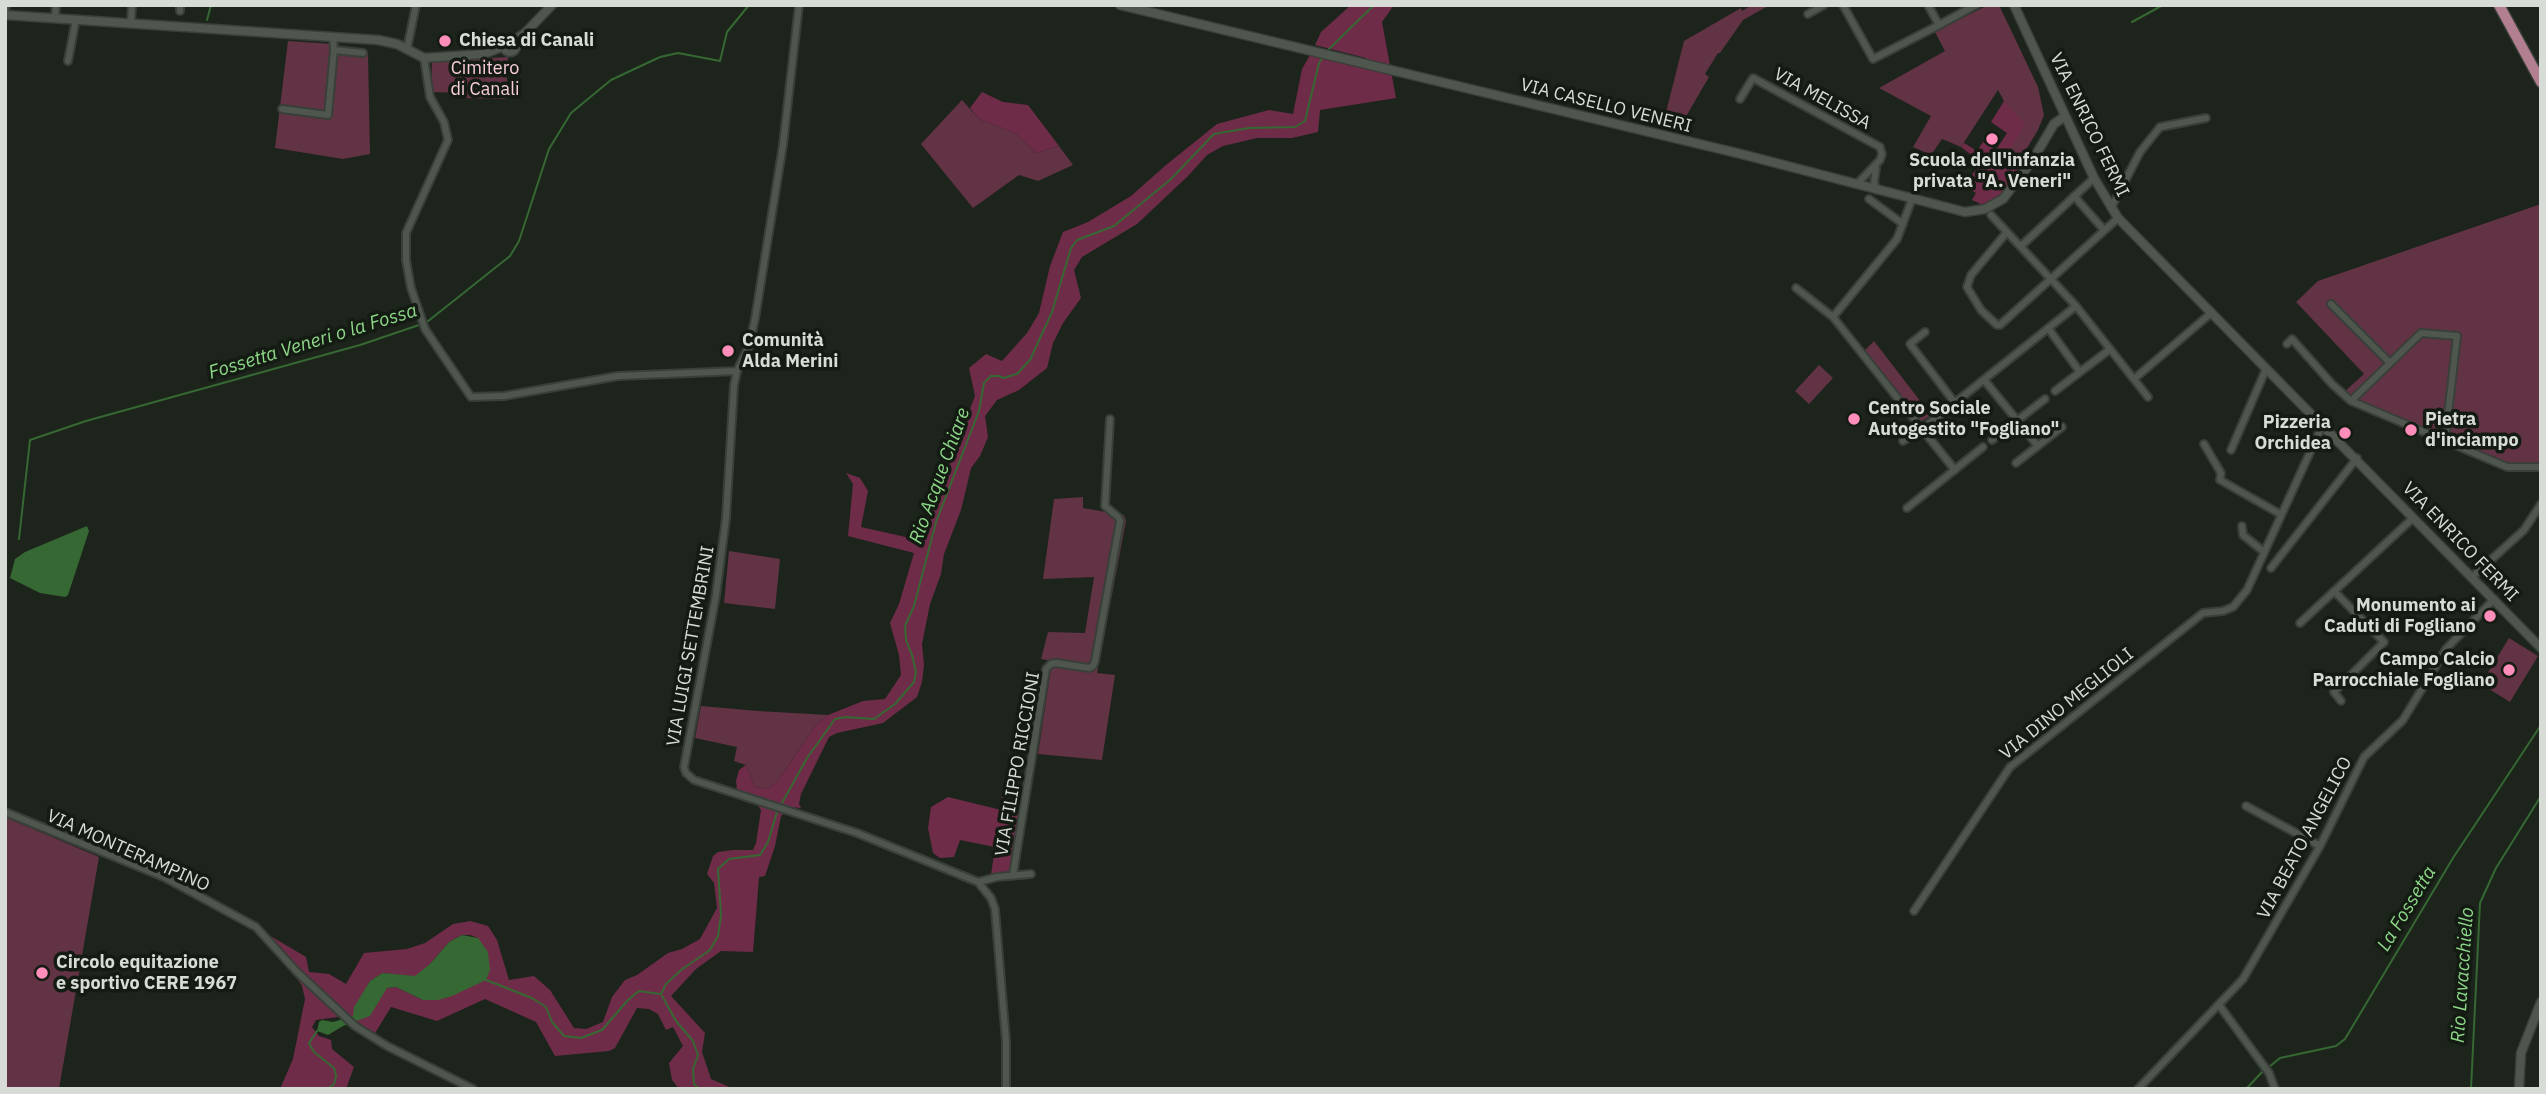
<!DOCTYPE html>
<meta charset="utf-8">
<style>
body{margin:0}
#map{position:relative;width:2546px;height:1094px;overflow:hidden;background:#1d241c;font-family:"IBM Plex Sans",sans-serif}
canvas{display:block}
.frame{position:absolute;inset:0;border:7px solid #d7dcd6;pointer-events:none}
</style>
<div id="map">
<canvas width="2546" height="1094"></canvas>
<div class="frame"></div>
</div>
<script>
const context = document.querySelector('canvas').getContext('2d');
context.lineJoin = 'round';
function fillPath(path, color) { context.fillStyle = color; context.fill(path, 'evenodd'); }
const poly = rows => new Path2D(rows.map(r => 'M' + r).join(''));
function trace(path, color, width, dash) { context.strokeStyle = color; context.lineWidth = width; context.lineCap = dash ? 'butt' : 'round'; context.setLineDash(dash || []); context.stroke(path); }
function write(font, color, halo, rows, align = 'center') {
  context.font = font + ' "IBM Plex Sans",sans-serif'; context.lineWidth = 7; context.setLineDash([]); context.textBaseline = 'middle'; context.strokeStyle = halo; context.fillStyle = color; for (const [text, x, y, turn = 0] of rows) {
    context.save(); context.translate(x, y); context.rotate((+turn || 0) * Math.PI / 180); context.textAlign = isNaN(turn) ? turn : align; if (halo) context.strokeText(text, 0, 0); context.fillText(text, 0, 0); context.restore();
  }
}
fillPath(poly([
 [1752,5,1770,5,1743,20,1720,53,1718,53,1705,74,1709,77,1681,125,1680,132,1662,128,1684,41,1741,8,1742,11],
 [1988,5,1999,5,2038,87,2044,115,2038,130,2021,158,2013,157,2009,151,2004,101,1998,90,1961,147,1942,139,1931,155,1913,147,1931,116,1879,88,1945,51,1935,32],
 [288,41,333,44,334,50,368,54,370,154,343,159,275,148],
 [508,57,506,99,461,98,460,93,431,92,432,61],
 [962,100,979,119,1015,133,1036,153,1059,146,1073,165,1038,181,1019,175,973,208,921,144],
 [2541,204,2541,467,2507,467,2342,394,2364,374,2296,302,2318,281],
 [1874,341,1931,415,1918,424,1862,353],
 [1819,365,1833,378,1809,404,1795,391],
 [1083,497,1083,508,1124,515,1126,521,1097,673,1115,675,1102,760,1038,754,1052,661,1041,659,1048,632,1085,633,1094,577,1043,579,1054,499],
 [729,551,780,559,775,609,724,603],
 [2509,638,2538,656,2510,702,2481,684],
 [701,706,758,711,828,715,816,725,777,782,768,789,755,787,746,765,734,761,737,747,695,738],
 [5,817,99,857,59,1089,5,1089]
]), '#623245');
fillPath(poly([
 [1351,5,1394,5,1382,22,1396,98,1320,110,1318,132,1292,138,1257,138,1223,146,1207,155,1188,176,1137,224,1082,257,1074,270,1081,298,1063,323,1053,343,1047,368,1019,390,997,400,985,416,988,437,980,456,971,468,961,510,944,554,941,574,930,604,922,644,924,665,922,682,917,697,883,723,837,733,829,737,801,794,799,804,801,808,790,807,781,816,775,846,765,876,759,877,753,952,721,951,696,969,671,996,705,1033,702,1052,711,1079,734,1089,679,1089,672,1080,669,1063,683,1046,673,1027,666,1030,658,1014,649,1009,637,1008,615,1048,609,1051,555,1056,536,1022,485,999,437,1021,391,1007,372,1038,351,1022,387,988,396,987,423,1000,478,938,470,935,462,935,449,942,430,964,415,977,383,973,376,977,370,981,354,1016,350,1017,267,939,345,1016,316,1020,312,1027,319,1036,331,1040,332,1049,354,1067,346,1089,280,1089,293,1059,305,999,302,986,293,972,245,921,306,957,309,972,329,974,346,984,364,953,407,949,425,943,453,924,470,921,488,926,497,940,509,980,534,976,550,990,574,1028,586,1029,603,1022,612,997,625,980,637,975,668,953,682,949,700,939,717,908,714,883,707,874,713,856,718,852,733,850,753,850,756,843,761,810,757,804,738,798,736,781,739,770,746,765,755,787,768,789,777,782,816,725,828,715,863,701,885,699,901,675,899,655,890,623,899,604,914,553,848,536,853,484,846,473,860,478,868,491,861,527,919,540,975,396,969,368,986,354,1002,361,1027,333,1039,313,1050,266,1063,232,1088,222,1131,196,1166,165,1217,124,1269,110,1293,114,1302,69,1310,55,1366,67,1366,58,1315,45,1321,32],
 [982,92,1003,102,1028,105,1059,146,1036,153,1015,133,979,119,970,108],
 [2004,101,2025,124,2009,151,2013,157,2021,158,2027,161,2001,197,1985,206,1972,200,1976,193,1963,185,1982,163,1961,147,1964,143,1977,151,1983,142,1996,150,2007,133,1991,122],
 [1002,790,1020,813,1011,873,991,875,995,847,960,840,954,857,940,858,933,853,928,828,931,807,948,797,1001,810]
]), '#6f2c48');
fillPath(poly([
 [87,526,89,531,68,595,65,597,40,593,10,578,15,559,25,552],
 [462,935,478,938,488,952,490,970,486,980,452,996,438,1000,423,1000,396,987,387,988,370,1016,343,1026,328,1035,317,1031,319,1022,322,1020,333,1022,353,1016,354,1007,370,981,376,977,383,973,415,976,430,964,449,942]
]), '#356832');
trace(poly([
 [207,20,211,5],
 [2132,22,2163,5],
 [1328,50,1374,5],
 [427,322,510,256,519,241,549,149,571,113,611,80,660,57,678,53,720,61,727,32,749,5],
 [19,539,30,440,86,421,360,345,422,324],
 [486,980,532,998,546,1007,552,1022,564,1036,581,1038,602,1030,628,1000,639,991,660,994],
 [661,994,666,984,681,970,710,950,718,936,721,915,718,869,729,859,760,855,768,842,777,812,807,758,835,719,845,717,874,719,895,704,914,682,916,672,912,655,906,640,905,626,914,606,936,522,979,411,984,383,991,376,999,376,1003,378,1017,374,1030,360,1052,312,1071,248,1077,240,1114,226,1171,179,1214,134,1249,128,1295,127,1305,121,1319,63,1323,57],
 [662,996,676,1021,693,1041,698,1055,693,1069,694,1084,699,1089],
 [317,1031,309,1043,314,1052,334,1068,336,1076,334,1084,327,1089],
 [2269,1067,2280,1058,2336,1046,2345,1039,2453,858,2541,725],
 [2246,1089,2264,1070],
 [2471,1089,2480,903,2496,868,2541,796]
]), '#356832', 2);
const minor = poly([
 [799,5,783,145,755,319,749,346,737,371,734,385,726,518,716,595,684,767,686,773,694,780,857,833,978,882,991,898,995,909,1006,1041,1006,1089],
 [1843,5,1873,59,1939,25,1928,5],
 [180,11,180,5],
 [5,12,6,5],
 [1808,14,1824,5],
 [55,18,56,5],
 [131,23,132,5],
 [1939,25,1976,5],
 [333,37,334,50,363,53],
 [407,49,416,5],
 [424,58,430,97,444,122,448,140,406,233,406,260,411,288,425,329,471,397,504,396,618,376,737,371],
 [68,61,76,19],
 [1740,99,1753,78,1880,147,1882,154,1880,160,1857,184],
 [282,109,328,115,334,50],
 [1876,168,1874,183,1877,190],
 [2074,196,2104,230],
 [1869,199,1903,224],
 [2111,208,2140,152,2160,127,2206,118],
 [1991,215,2076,306,2148,397],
 [2007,232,1971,275,1967,287,1981,310,1997,325,2000,325,2118,218],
 [2021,246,2094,178],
 [1796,288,1833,317],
 [2331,304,2390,363],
 [2048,328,2080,372],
 [1925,332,1910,344,1955,403],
 [2287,344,2292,339,2332,384,2351,401,2507,467,2541,467],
 [2134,379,2210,314],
 [1985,381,2038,446],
 [2055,391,2109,350],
 [2351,401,2421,333,2457,336,2445,441],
 [1992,440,2045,399],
 [1903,441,1922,429,1833,317,1897,239,1912,199],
 [2204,444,2221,473,2220,480,2280,514],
 [2231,450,2266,369],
 [2016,463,2062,427],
 [1955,470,1922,429,2076,306],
 [1907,508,1983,447],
 [2242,526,2243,535,2264,552],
 [2271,568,2357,458],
 [2472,577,2524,530,2541,504],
 [2334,591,2384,642,2334,692,2341,701],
 [2300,623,2413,518],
 [2246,806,2320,846],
 [5,812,164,877,256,927,297,972,355,1026,387,1046,473,1089],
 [1013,875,1046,669,1051,664,1056,663,1089,668,1093,666,1095,661,1120,521,1118,517,1105,506,1110,419],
 [978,882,997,877,1031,874],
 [1914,911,2010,767,2203,613,2223,611,2233,607,2247,590,2323,424],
 [2219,1005,2269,1073,2275,1089],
 [2138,1089,2243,979,2320,846,2364,757,2403,720,2446,649,2494,599]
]);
const tertiary = poly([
 [1120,5,1741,154,1965,212,1985,209,2003,199,2032,161,2054,124,2065,116],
 [2014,5,2094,178,2118,218,2541,648],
 [5,15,378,40,397,44,424,58,484,54,504,46],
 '504 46a6 6 0 1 1 12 0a6 6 0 1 1-12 0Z',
 [513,41,525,33,552,5],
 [2519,1089,2521,1053,2541,1002]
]);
const primary = poly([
 [2499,5,2541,82]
]);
trace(minor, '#393f39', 10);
trace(tertiary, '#393f39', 11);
trace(primary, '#393f39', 13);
trace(minor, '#4e564d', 6);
trace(tertiary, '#4e564d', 8);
trace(primary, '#b17f90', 10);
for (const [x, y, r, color] of [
 [445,41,7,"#ff8eba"],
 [1992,139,7,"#ff8eba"],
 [728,351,7,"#ff8eba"],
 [1854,419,7,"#ff8eba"],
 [2411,430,7,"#ff8eba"],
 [2345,433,7,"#ff8eba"],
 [2490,616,7,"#ff8eba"],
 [2509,670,7,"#ff8eba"],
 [42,973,7,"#ff8eba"]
]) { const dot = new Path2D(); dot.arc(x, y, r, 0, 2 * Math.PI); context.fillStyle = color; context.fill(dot); trace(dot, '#141b13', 2.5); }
write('bold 18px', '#d7dcd6', '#141b13', [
 ["Chiesa di Canali",459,41],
 ["Scuola dell'infanzia",1992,161,"center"],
 ["privata \"A. Veneri\"",1992,182,"center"],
 ["Comunità",742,341],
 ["Alda Merini",742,362],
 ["Centro Sociale",1868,409],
 ["Autogestito \"Fogliano\"",1868,430],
 ["Pietra",2425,420],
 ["d'inciampo",2425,441],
 ["Pizzeria",2331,423,"right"],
 ["Orchidea",2331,444,"right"],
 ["Monumento ai",2476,606,"right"],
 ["Caduti di Fogliano",2476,627,"right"],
 ["Campo Calcio",2495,660,"right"],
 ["Parrocchiale Fogliano",2495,681,"right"],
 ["Circolo equitazione",56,963],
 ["e sportivo CERE 1967",56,984]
], 'left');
write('18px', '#f9cedc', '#141b13', [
 ["Cimitero",485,69],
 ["di Canali",485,90]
]);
write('18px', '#d7dcd6', '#141b13', [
 ["VIA MELISSA",1822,99,29],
 ["VIA CASELLO VENERI",1606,106,14],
 ["VIA ENRICO FERMI",2089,125,64],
 ["VIA ENRICO FERMI",2460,542,46],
 ["VIA LUIGI SETTEMBRINI",691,646,-80],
 ["VIA DINO MEGLIOLI",2067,704,-39],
 ["VIA FILIPPO RICCIONI",1018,764,-80],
 ["VIA BEATO ANGELICO",2305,838,-62],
 ["VIA MONTERAMPINO",128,851,24]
]);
write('italic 19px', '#8dd788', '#141b13', [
 ["Fossetta Veneri o la Fossa",313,342,-17],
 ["Rio Acque Chiare",940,476,-70],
 ["La Fossetta",2407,909,-59],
 ["Rio Lavacchiello",2463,975,-86]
]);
</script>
